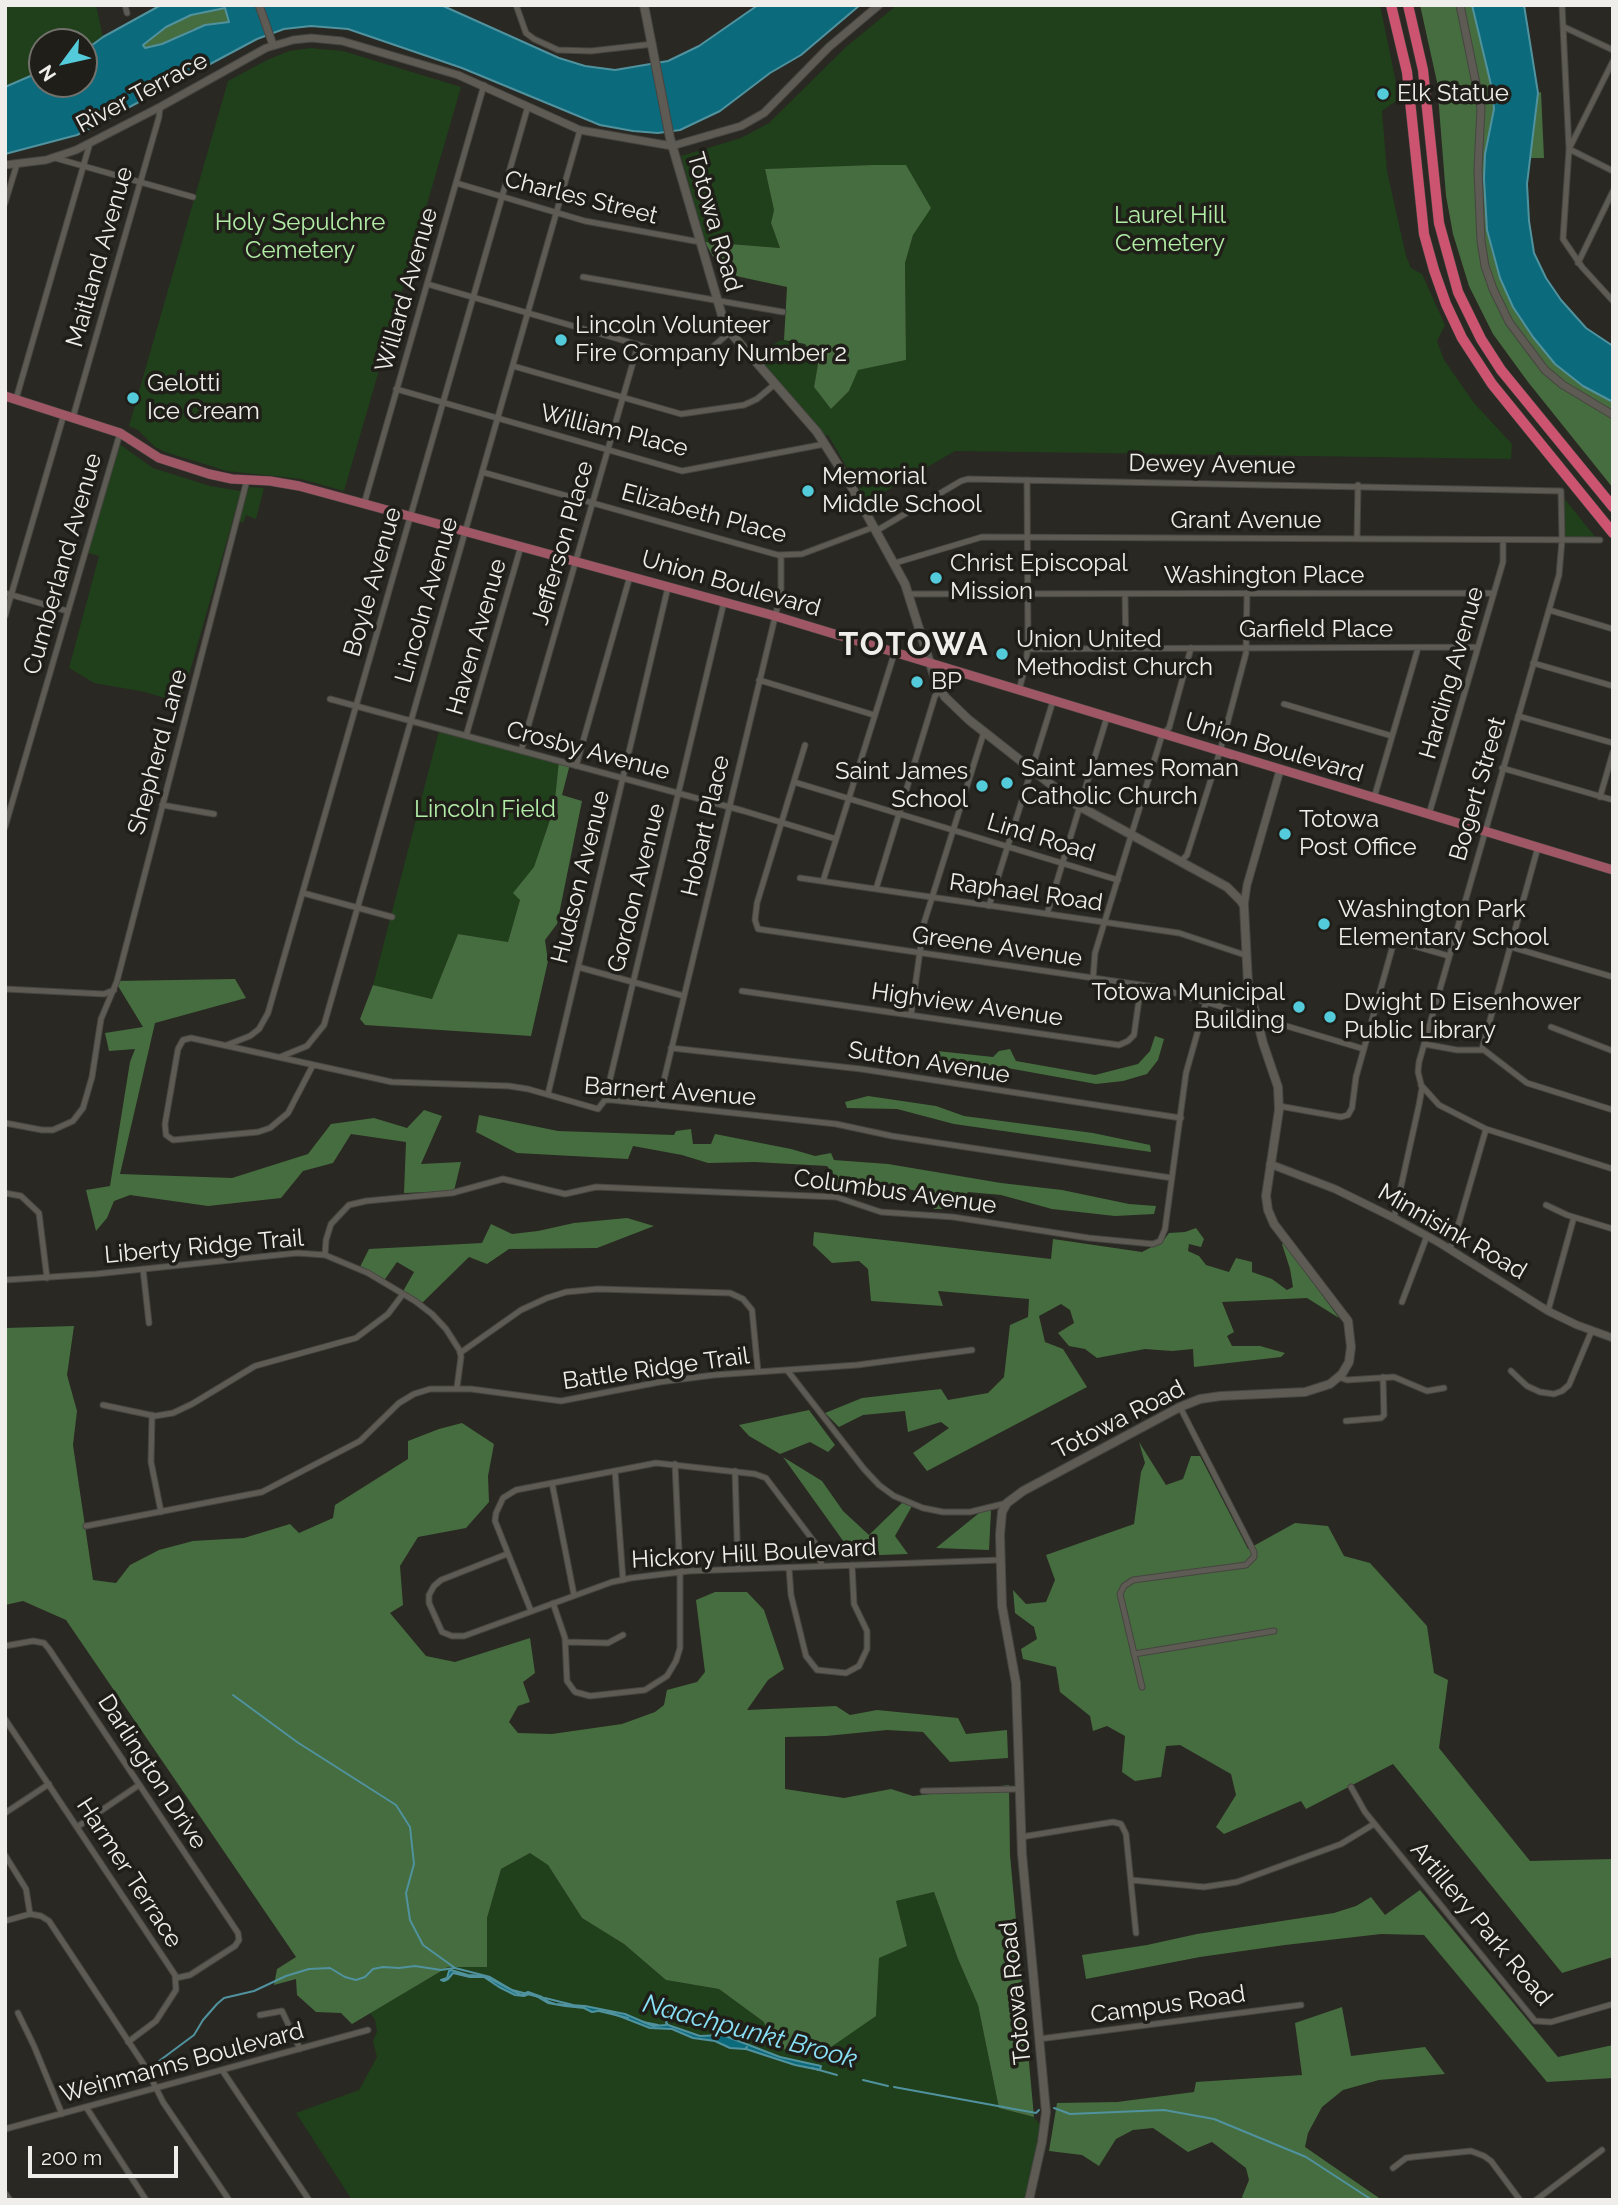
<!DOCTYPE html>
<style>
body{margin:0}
#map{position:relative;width:1618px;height:2205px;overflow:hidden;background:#292822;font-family:Raleway,sans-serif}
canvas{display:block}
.frame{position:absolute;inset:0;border:7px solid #efeeea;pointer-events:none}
.north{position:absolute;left:28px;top:28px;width:70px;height:70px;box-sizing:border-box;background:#201e18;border:2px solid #73716c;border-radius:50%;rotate:237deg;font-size:19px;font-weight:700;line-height:28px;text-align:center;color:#efeeea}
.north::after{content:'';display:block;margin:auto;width:24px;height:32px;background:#53cbdb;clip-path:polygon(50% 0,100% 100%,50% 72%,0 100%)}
.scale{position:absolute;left:28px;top:2146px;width:150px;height:32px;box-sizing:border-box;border:4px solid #efeeea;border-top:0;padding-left:9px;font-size:21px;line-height:24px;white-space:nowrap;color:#efeeea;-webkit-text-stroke:5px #201e18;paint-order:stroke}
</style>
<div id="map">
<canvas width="1618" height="2205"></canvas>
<div class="frame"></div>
<div class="north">N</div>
<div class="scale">200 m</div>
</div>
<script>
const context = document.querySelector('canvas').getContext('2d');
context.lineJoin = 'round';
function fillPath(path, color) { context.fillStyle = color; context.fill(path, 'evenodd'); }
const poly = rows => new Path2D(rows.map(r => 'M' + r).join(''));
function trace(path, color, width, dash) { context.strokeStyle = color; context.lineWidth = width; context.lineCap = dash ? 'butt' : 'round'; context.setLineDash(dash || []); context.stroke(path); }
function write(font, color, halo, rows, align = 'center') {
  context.font = font + ' Raleway,sans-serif'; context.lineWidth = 7; context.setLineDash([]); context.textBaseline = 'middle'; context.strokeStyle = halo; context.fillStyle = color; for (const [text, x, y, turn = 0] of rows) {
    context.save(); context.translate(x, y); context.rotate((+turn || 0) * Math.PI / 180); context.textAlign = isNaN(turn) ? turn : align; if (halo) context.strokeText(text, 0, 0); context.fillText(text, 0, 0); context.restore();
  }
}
fillPath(poly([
 [5,5,96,5,103,37,84,51,84,42,42,42,42,71,5,87],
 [897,5,1380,5,1398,92,1396,101,1382,111,1387,171,1406,256,1411,268,1422,274,1445,325,1437,341,1444,360,1474,403,1512,444,1511,459,955,451,867,502,828,435,823,437,752,356,781,340,804,345,818,364,814,387,831,409,849,391,857,370,906,360,905,263,913,235,906,165,765,169,774,210,771,223,780,248,705,242,681,156,741,138,769,123,847,46],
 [311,48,343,51,461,87,344,491,301,479,227,471,165,452,155,447,138,430,129,426,228,81,267,60,289,51],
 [118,443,153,468,210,486,241,491,181,703,145,692,94,683,69,668,99,556,85,552],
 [249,487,264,488,256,519,246,515,243,523,238,521],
 [1563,497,1597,539,1562,539],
 [440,727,559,761,554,808,545,834,543,852,520,900,508,942,458,934,432,999,373,985],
 [530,1853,548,1865,582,1918,624,1944,666,1980,719,1989,764,2022,876,2016,879,1958,907,1946,896,1901,934,1892,958,1959,978,2005,999,2108,1034,2117,1041,2126,1025,2200,352,2200,296,2113,359,2090,377,2057,373,2041,377,2032,375,2020,370,2013,448,1967,487,1967,487,1918,501,1869]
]), '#203f1b');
fillPath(poly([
 [1420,5,1472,5,1488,66,1494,108,1485,154,1484,179,1491,248,1500,278,1513,307,1533,337,1555,364,1583,386,1613,402,1613,488,1528,382,1493,334,1469,286,1453,234,1446,196,1437,82],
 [225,7,230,23,193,29,162,44,145,48,143,45,166,27,191,15],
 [1541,92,1544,158,1530,158,1538,93],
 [874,165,906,165,931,208,913,235,905,263,906,360,858,370,849,391,831,409,814,387,818,364,805,344,784,340,787,287,722,273,705,242,780,248,771,223,774,210,765,169],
 [559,761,570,764,562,795,582,801,557,924,545,940,548,961,531,1036,365,1025,360,1019,373,985,432,999,458,934,508,942,520,900,513,893,534,867,554,808],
 [235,979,246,998,155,1023,120,1174,232,1178,308,1154,331,1124,374,1118,407,1128,424,1110,442,1116,421,1164,461,1162,454,1191,404,1193,406,1142,351,1134,333,1163,303,1171,281,1198,208,1206,130,1195,114,1201,107,1218,96,1231,86,1190,110,1186,130,1062,135,1049,109,1051,105,1033,143,1027,115,981],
 [1155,1036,1164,1039,1158,1060,1147,1074,1123,1081,1096,1084,1002,1067,937,1060,937,1051,993,1057,999,1051,1010,1049,1016,1061,1095,1075,1138,1064,1150,1051],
 [868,1096,936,1106,964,1116,1093,1133,1150,1145,1151,1152,954,1124,897,1109,847,1108,845,1102],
 [479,1115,558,1131,674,1135,676,1131,691,1129,693,1144,711,1144,715,1134,791,1149,815,1156,831,1153,834,1160,888,1164,1001,1183,1062,1190,1129,1204,1156,1206,1154,1214,1115,1216,1052,1209,1001,1195,968,1192,953,1209,934,1209,925,1193,874,1181,847,1183,840,1189,831,1188,834,1175,827,1166,755,1162,708,1163,682,1155,633,1146,628,1159,517,1153,476,1132],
 [627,1218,654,1226,597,1248,509,1249,487,1264,469,1257,421,1304,402,1293,414,1272,397,1262,383,1282,360,1267,369,1249,482,1243,491,1224,512,1234,538,1231,574,1223],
 [1196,1228,1204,1239,1201,1247,1189,1244,1188,1251,1199,1256,1206,1265,1229,1272,1236,1258,1252,1262,1252,1272,1272,1279,1287,1290,1293,1287,1290,1269,1282,1244,1284,1243,1339,1318,1307,1298,1222,1302,1234,1332,1227,1336,1232,1346,1260,1346,1285,1353,1281,1357,1194,1367,1193,1349,1172,1351,1145,1349,1097,1358,1085,1349,1069,1346,1058,1333,1074,1323,1070,1310,1061,1304,1039,1316,1045,1342,1063,1349,1087,1387,927,1471,913,1453,949,1428,941,1422,908,1432,905,1411,863,1415,839,1427,825,1413,862,1398,941,1389,948,1400,988,1393,1004,1377,1010,1325,1028,1317,1029,1299,938,1291,943,1306,871,1301,868,1269,859,1261,832,1263,813,1245,814,1232,1051,1259,1053,1239,1142,1252,1163,1241,1169,1233,1185,1232],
 [74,1326,67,1375,77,1411,73,1445,93,1580,116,1583,130,1565,159,1550,193,1541,244,1538,290,1524,299,1533,333,1518,335,1505,408,1459,408,1441,439,1429,462,1423,494,1444,488,1476,489,1502,466,1528,418,1537,400,1566,403,1605,390,1613,426,1656,455,1662,530,1638,535,1673,523,1682,530,1702,518,1706,509,1722,518,1733,552,1734,622,1724,655,1712,664,1705,667,1690,697,1682,705,1672,696,1600,715,1592,747,1592,764,1610,784,1669,768,1680,747,1710,836,1706,850,1715,877,1710,958,1718,966,1734,1007,1730,1008,1758,950,1762,923,1732,887,1730,826,1736,785,1737,785,1789,844,1798,891,1789,913,1796,1009,1785,1010,1855,1034,2117,999,2108,978,2005,958,1959,934,1892,896,1901,907,1946,879,1958,876,2016,818,2056,772,2047,764,2022,719,1989,666,1980,624,1944,582,1918,548,1865,530,1853,501,1869,487,1918,487,1967,448,1967,352,2024,341,2013,316,2012,297,1995,296,1979,274,1985,277,1969,296,1957,66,1620,23,1601,5,1605,5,1328],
 [809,1410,835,1445,828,1452,810,1442,780,1454,749,1436,739,1425],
 [1139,1442,1166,1485,1183,1479,1191,1456,1200,1456,1248,1549,1295,1523,1328,1526,1344,1556,1370,1563,1427,1626,1434,1673,1448,1680,1439,1748,1530,1861,1613,1859,1613,1957,1562,1973,1393,1764,1306,1809,1301,1801,1224,1834,1216,1827,1236,1795,1231,1774,1180,1745,1166,1746,1161,1777,1135,1781,1122,1772,1125,1736,1107,1726,1093,1731,1090,1716,1060,1692,1056,1667,1023,1659,1021,1649,1037,1639,1034,1627,1015,1613,1013,1590,1026,1604,1046,1602,1055,1580,1046,1555,1134,1524,1141,1472,1145,1463],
 [783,1457,822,1481,843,1511,869,1535,903,1502,912,1506,895,1536,908,1554,854,1556],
 [984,1509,991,1511,989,1550,936,1548],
 [1420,1890,1558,2057,1613,2045,1613,2078,1547,2082,1424,1935,1381,1934,1285,1945,1200,1957,1086,1979,1082,1955,1147,1945,1197,1934,1334,1913,1356,1906,1371,1897,1385,1915],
 [1342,2007,1351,2056,1425,2047,1445,2074,1379,2080,1343,2090,1322,2107,1308,2133,1305,2147,1382,2200,1245,2200,1242,2197,1249,2180,1246,2168,1212,2142,1188,2152,1153,2128,1133,2130,1116,2139,1099,2166,1082,2155,1049,2151,1057,2103,1117,2102,1194,2092,1196,2082,1302,2075,1295,2023]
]), '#466d3f');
const water = poly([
 [161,5,441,5,559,58,585,66,615,70,668,61,699,46,758,5,860,5,801,55,770,73,720,111,680,130,658,133,633,131,600,125,462,68,348,29,311,26,284,29,257,39,77,135,5,154,5,87,42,71,42,84,84,84,84,51,103,37,161,5],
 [225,8,229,22,205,25,162,44,145,48,143,45,166,27,191,15,225,8],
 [1472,5,1524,5,1538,93,1527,184,1529,221,1534,253,1546,278,1561,300,1586,328,1613,346,1613,402,1583,386,1555,364,1533,337,1513,307,1500,278,1487,230,1484,179,1485,154,1494,109,1492,89,1472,5],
 [451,1970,468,1975,485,1976,521,1995,528,1992,542,1997,549,2002,555,2004,585,2006,625,2014,653,2026,666,2025,668,2012,670,2015,666,2022,668,2025,700,2036,723,2035,780,2057,821,2066,820,2070,795,2065,746,2049,747,2047,745,2049,730,2048,715,2041,693,2038,672,2029,650,2028,604,2010,592,2012,584,2008,565,2006,548,2003,531,1993,524,1996,515,1995,499,1987,484,1977,470,1977,453,1973,448,1979,444,1981,441,1980,447,1978,449,1971,451,1970]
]);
fillPath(water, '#0c6a7d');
trace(water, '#50929e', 2);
trace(poly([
 [233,1695,297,1742,396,1805,410,1827,414,1864,406,1893,410,1920,423,1945,455,1968,490,1977,512,1990,539,1997],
 [545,1998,573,2005],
 [599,2011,628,2018],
 [643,2022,658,2025],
 [151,2067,194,2035,203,2020,217,2004,224,1998,254,1991,286,1976,309,1969,330,1968,345,1977,356,1980,365,1977,373,1969,383,1967,399,1968,415,1966,441,1970,454,1968],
 [812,2068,837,2075],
 [863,2080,888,2086],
 [894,2087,1036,2113,1039,2110],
 [1054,2108,1070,2114,1164,2110,1214,2119,1306,2157,1372,2200]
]), '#50929e', 2);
const minor = poly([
 [125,5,127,13],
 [516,5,526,33,534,39,558,50,591,51,653,44],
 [1562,5,1569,149,1563,239,1582,267,1613,301],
 [1564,27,1613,50],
 [1570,147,1613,61],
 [1569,149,1613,171],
 [55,158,193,197],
 [456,183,585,221,700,242],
 [5,203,17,164],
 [1578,263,1613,191],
 [583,277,783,312],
 [427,284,681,357,692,356,707,352,730,332],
 [513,366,681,414,744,405,757,399,775,384],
 [396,389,682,471,825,444],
 [16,399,90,143],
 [73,417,159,117,160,107],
 [482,472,778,555,802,554,874,527],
 [364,504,484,85],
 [876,531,961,481,968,479,1561,491,1562,540,1559,575,1419,1062,1418,1072,1422,1088,1419,1105,1394,1218],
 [1357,539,1358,485],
 [895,563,982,537,1600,540],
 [5,593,67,611],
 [909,594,1494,593],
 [1125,594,1126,649],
 [1549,610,1613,629],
 [5,616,64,414],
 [1027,649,1478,647],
 [1533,663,1613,686],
 [759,680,874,715],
 [1019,690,1026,664,1028,644,1027,480],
 [330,699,744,811,836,839],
 [1284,704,1392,736],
 [1518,716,1613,743],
 [466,736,521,546],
 [805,745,757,903,755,920,758,929,1155,987,1364,1049],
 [521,751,638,345],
 [576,766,630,576],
 [1502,768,1613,800],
 [794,782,1118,880],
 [1600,797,1613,752],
 [1374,798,1418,648],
 [162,805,214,814],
 [1429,814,1503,562,1503,540],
 [5,827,120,433],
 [1180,862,1187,855,1220,751,1246,653,1247,593],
 [800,878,1179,933,1245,955],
 [823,881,895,651],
 [876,889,935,696,941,690],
 [303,893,392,917],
 [989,906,1053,701],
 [1047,914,1107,717],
 [1511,947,1613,977],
 [578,967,684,996],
 [1093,979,1095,953,1162,735,1169,728,1191,648],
 [5,989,104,994,114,990],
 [742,991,1119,1045,1128,1041,1134,1035,1141,985],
 [911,1015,924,923,984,732],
 [1551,1027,1613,1051],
 [1424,1044,1457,1050,1484,1050,1527,1083,1613,1110],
 [227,1045,250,1036,259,1029,268,1013,528,106],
 [671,1048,861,1069,1181,1118],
 [1482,1049,1538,847],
 [280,1057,307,1046,324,1025,580,130],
 [313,1065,288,1113,270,1128,258,1132,173,1140,166,1135,165,1124,178,1049,183,1040,191,1038,392,1082,509,1086,528,1089,598,1109,605,1100,612,1100,836,1124,892,1136,1172,1178],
 [1421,1085,1439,1105,1486,1129,1613,1169],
 [548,1094,668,587],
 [605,1100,724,602],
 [658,1105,781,592,781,555],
 [1279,1106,1341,1117,1348,1115,1352,1108,1356,1077,1393,945,1400,942,1449,956],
 [5,1123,42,1130,53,1130,73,1121,83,1108,92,1077,101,1019,117,981,247,480],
 [5,1193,21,1196,39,1213,47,1278],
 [1546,1205,1567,1215,1613,1229],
 [1449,1249,1454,1240,1486,1129],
 [325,1255,326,1240,331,1224,349,1205,366,1201,452,1193,503,1179,565,1194,596,1187,836,1197,881,1212,953,1217,1089,1238,1153,1244,1160,1241,1165,1229,1186,1073,1206,1002],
 [143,1269,149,1323],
 [5,1280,96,1274,297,1253,325,1255,368,1273,415,1301,432,1314,446,1329,460,1351,461,1357,457,1387],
 [1402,1302,1427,1236],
 [1548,1311,1574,1217],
 [460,1353,521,1310,547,1298,566,1292,598,1289,730,1293,743,1299,752,1310,758,1372],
 [787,1370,864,1469,879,1485,894,1496,923,1508,943,1512,970,1512,1007,1503],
 [1511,1371,1527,1386,1540,1392,1554,1394,1562,1391,1569,1385,1592,1330],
 [1339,1377,1347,1380,1394,1377,1427,1391,1444,1388],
 [103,1405,155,1416,173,1413,192,1404,255,1366,356,1338,388,1314,403,1294],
 [152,1415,151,1462,161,1512],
 [1346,1421,1381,1418,1384,1415,1383,1377],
 [615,1471,623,1580],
 [735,1471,738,1569],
 [552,1483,574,1595],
 [86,1526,262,1492,360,1441,399,1403,414,1394,430,1389,471,1389,561,1401,660,1382,714,1375,857,1365,972,1350],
 [507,1554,441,1580,434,1586,429,1595,429,1603,442,1632,452,1636,464,1636,612,1582,631,1578,689,1571,1001,1560],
 [789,1568,791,1595,806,1656,817,1670,846,1673,859,1666,867,1649,867,1631,854,1604,852,1565],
 [553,1603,565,1638,567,1681,575,1692,590,1696,645,1690,667,1676,676,1661,680,1648,680,1572,675,1464],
 [531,1611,495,1521,496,1513,503,1498,516,1490,656,1463,755,1474,766,1478,815,1543,822,1566],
 [566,1642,608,1643,623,1635],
 [5,1646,33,1641,44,1643,49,1649,238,1933,239,1940,235,1946,190,1975,176,1978],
 [1134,1654,1274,1631],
 [1142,1687,1120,1594,1124,1586,1133,1580,1246,1565,1254,1557,1254,1552,1180,1407],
 [5,1719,175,1975,176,1990,156,2021,128,2042],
 [1351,1787,1365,1812,1535,2021,1551,2022,1613,2004],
 [923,1791,1019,1789],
 [5,1813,49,1784],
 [77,1827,139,1785],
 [1021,1837,1113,1822,1121,1824,1126,1834,1136,1933],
 [5,1855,26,1889,30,1914],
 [1131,1880,1204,1887,1237,1882,1341,1844,1374,1824],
 [5,1921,30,1914,41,1916,49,1921,146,2068,163,2102,229,2200],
 [18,2013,34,2046,62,2114],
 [260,2015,282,2011,300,2049],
 [1039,2039,1301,2005],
 [222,2070,309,2200],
 [86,2107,146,2200],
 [5,2129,368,2030],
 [1393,2168,1406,2158,1413,2157,1471,2151,1484,2156,1491,2161,1520,2200],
 [5,2193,10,2200],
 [1536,2200,1602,2150]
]);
const tertiary = poly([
 [259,5,273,45],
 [1460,5,1481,108,1478,170,1481,241,1485,266,1493,289,1509,322,1545,370,1563,385,1613,415],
 [5,165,46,160,76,150,160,107,266,48,293,40,311,38,342,41,458,75,580,130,672,146,741,126,764,113,829,47,879,5],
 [1244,906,1247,885,1280,770],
 [1270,1164,1335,1189,1394,1218,1438,1242,1548,1311,1577,1325,1613,1338]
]);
const secondary = poly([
 [644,5,670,138,723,319,730,332,817,432,850,484,905,584,935,679,945,697,969,720,1077,805,1227,887,1241,901,1244,906,1248,983,1263,1043,1278,1087,1279,1110,1266,1196,1268,1210,1274,1224,1348,1321,1351,1347,1349,1362,1342,1374,1330,1384,1305,1392,1221,1396,1200,1399,1180,1407,1023,1491,1007,1503,1002,1512,1000,1535,1002,1606,1016,1683,1022,1854,1046,2112,1042,2142,1029,2200]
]);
const primary = poly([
 [5,396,120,433,159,458,209,474,232,479,270,481,299,486,775,616,1613,870]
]);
const motorway = poly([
 [1391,5,1407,72,1424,234,1434,270,1446,304,1462,338,1492,384,1613,533],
 [1408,5,1423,70,1439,223,1458,292,1481,339,1501,370,1613,507]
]);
trace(minor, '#474541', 7);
trace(tertiary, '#474541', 9);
trace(secondary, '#474541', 10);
trace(primary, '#474541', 10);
trace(motorway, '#474541', 11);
trace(minor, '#5d5b54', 5);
trace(tertiary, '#5d5b54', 7);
trace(secondary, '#5d5b54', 8);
trace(primary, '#a05765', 9);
trace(motorway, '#cd5470', 10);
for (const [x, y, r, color] of [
 [1383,94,7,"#53cbdb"],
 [561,340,7,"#53cbdb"],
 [133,398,7,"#53cbdb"],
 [808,491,7,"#53cbdb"],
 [936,578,7,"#53cbdb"],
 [1002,654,7,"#53cbdb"],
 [917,682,7,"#53cbdb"],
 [1007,783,7,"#53cbdb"],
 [982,786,7,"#53cbdb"],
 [1285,834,7,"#53cbdb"],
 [1324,924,7,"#53cbdb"],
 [1299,1007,7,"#53cbdb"],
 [1330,1017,7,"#53cbdb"]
]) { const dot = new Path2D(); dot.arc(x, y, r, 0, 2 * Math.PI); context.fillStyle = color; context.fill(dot); trace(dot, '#201e18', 2.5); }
write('24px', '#efeeea', '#201e18', [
 ["River Terrace",142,93,-28],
 ["Charles Street",581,198,14],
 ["Totowa Road",714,222,74],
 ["Maitland Avenue",100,257,-74],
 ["Willard Avenue",407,290,-74],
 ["William Place",614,431,14],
 ["Dewey Avenue",1212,465,1],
 ["Elizabeth Place",704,514,15],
 ["Grant Avenue",1246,521],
 ["Jefferson Place",563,543,-74],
 ["Cumberland Avenue",63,564,-74],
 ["Washington Place",1264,576],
 ["Boyle Avenue",373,582,-74],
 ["Union Boulevard",731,584,16],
 ["Lincoln Avenue",427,600,-74],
 ["Garfield Place",1316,630],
 ["Haven Avenue",477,637,-74],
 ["Harding Avenue",1452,673,-74],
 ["Union Boulevard",1274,748,17],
 ["Crosby Avenue",588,751,15],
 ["Shepherd Lane",158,752,-75],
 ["Bogert Street",1478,789,-74],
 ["Hobart Place",706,826,-77],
 ["Lind Road",1041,838,17],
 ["Hudson Avenue",581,877,-76],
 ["Gordon Avenue",637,888,-76],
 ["Raphael Road",1026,893,8],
 ["Greene Avenue",997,947,8],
 ["Highview Avenue",967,1005,8],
 ["Sutton Avenue",929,1063,9],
 ["Barnert Avenue",670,1092,4],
 ["Columbus Avenue",895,1192,8],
 ["Minnisink Road",1452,1232,30],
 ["Liberty Ridge Trail",204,1247,-5],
 ["Battle Ridge Trail",656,1369,-8],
 ["Totowa Road",1119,1420,-27],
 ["Hickory Hill Boulevard",754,1554,-3],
 ["Darlington Drive",152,1772,57],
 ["Harmer Terrace",129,1873,57],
 ["Artillery Park Road",1481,1924,50],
 ["Totowa Road",1016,1993,-96],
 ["Campus Road",1168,2005,-8],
 ["Weinmanns Boulevard",182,2063,-15]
]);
write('24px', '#efeeea', '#201e18', [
 ["Elk Statue",1397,94],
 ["Lincoln Volunteer",575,326],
 ["Fire Company Number 2",575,354],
 ["Gelotti",147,384],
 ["Ice Cream",147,412],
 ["Memorial",822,477],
 ["Middle School",822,505],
 ["Christ Episcopal",950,564],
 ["Mission",950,592],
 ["Union United",1016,640],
 ["Methodist Church",1016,668],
 ["BP",931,682],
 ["Saint James Roman",1021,769],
 ["Catholic Church",1021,797],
 ["Saint James",968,772,"right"],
 ["School",968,800,"right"],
 ["Totowa",1299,820],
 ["Post Office",1299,848],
 ["Washington Park",1338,910],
 ["Elementary School",1338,938],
 ["Totowa Municipal",1285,993,"right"],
 ["Building",1285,1021,"right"],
 ["Dwight D Eisenhower",1344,1003],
 ["Public Library",1344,1031]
], 'left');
write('24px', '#b1eda6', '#201e18', [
 ["Laurel Hill",1170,216],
 ["Cemetery",1170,244],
 ["Holy Sepulchre",300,223],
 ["Cemetery",300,251],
 ["Lincoln Field",485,810]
]);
write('italic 26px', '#89e1f8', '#201e18', [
 ["Naachpunkt Brook",750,2032,15]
]);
context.letterSpacing = '2px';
write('bold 32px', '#efeeea', '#201e18', [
 ["TOTOWA",914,645]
]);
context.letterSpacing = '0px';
</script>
